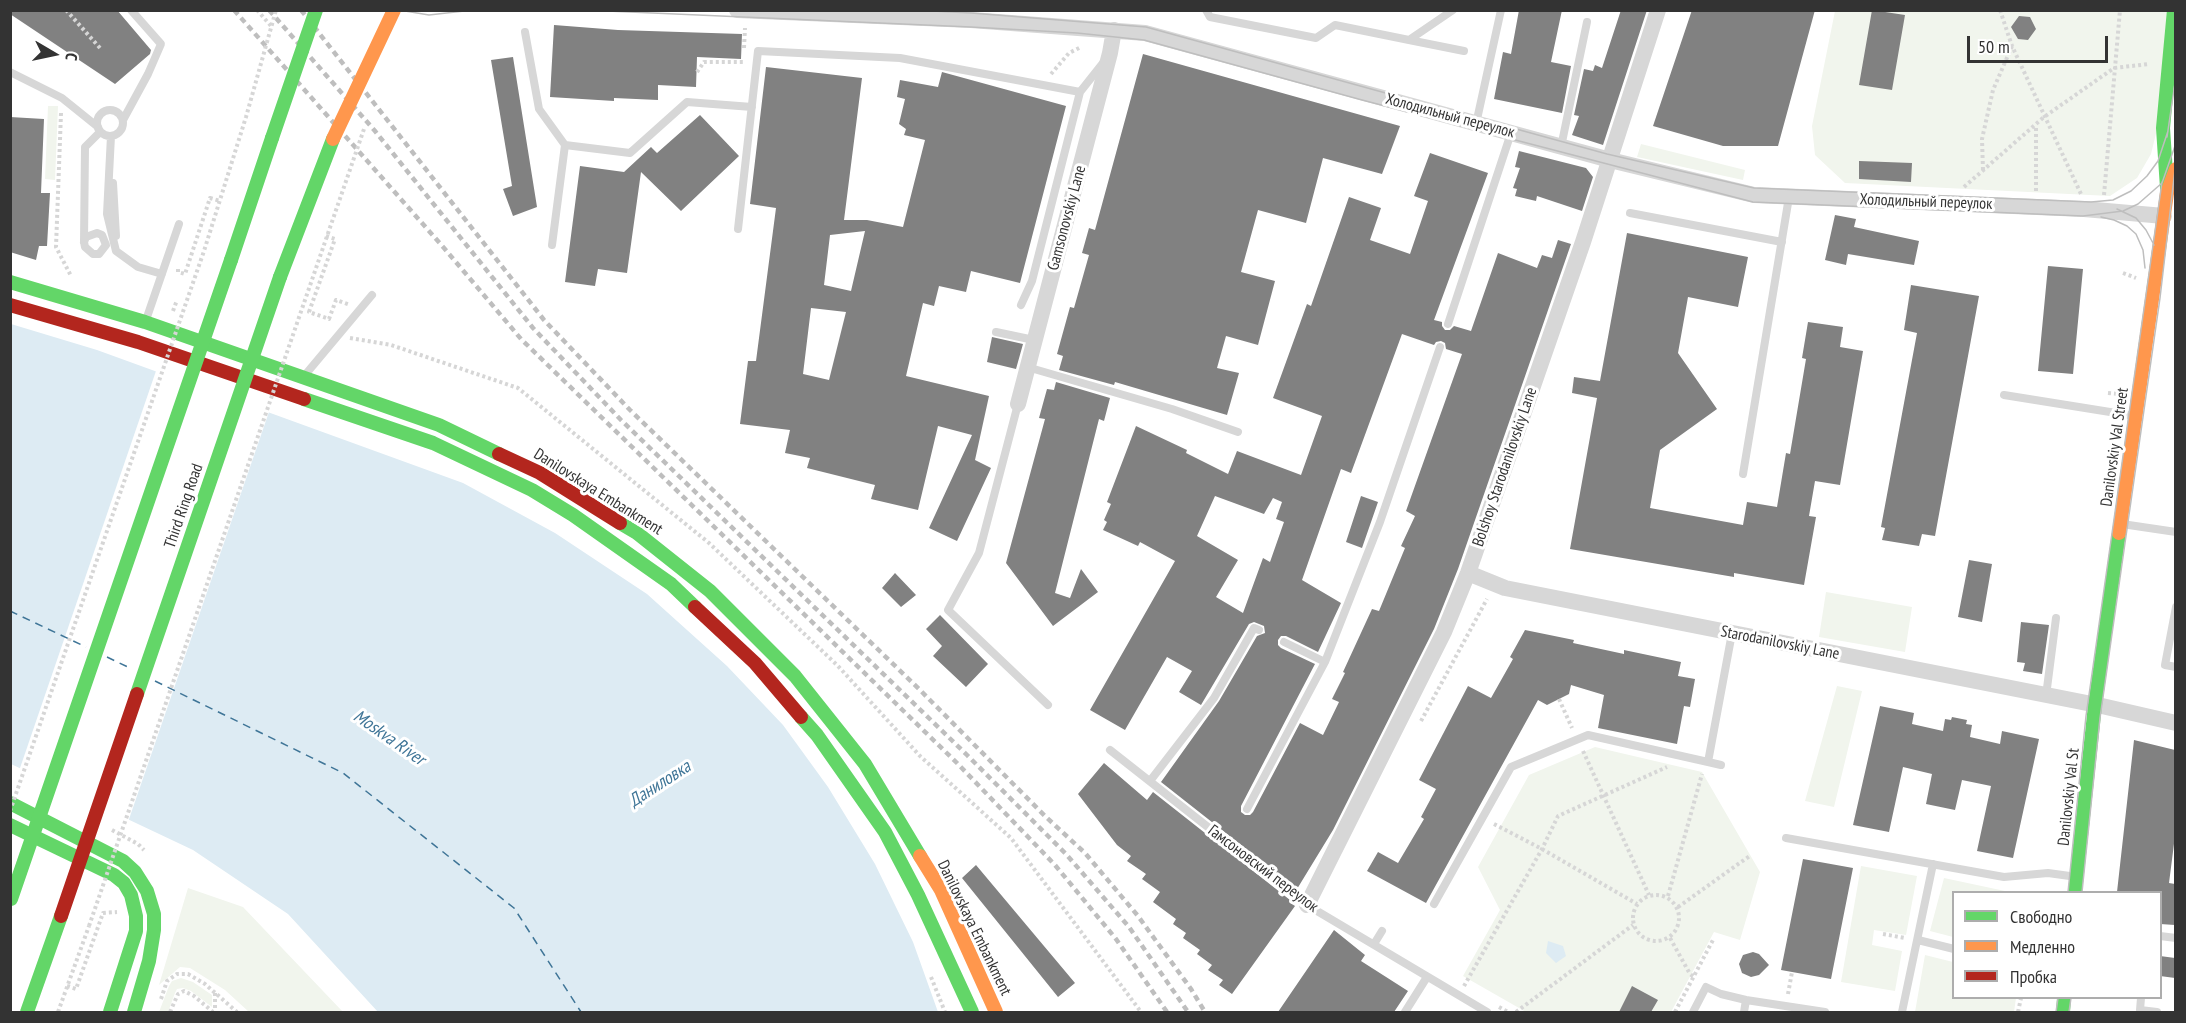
<!DOCTYPE html>
<meta charset="utf-8">
<style>
body{margin:0}
#map{position:relative;width:2186px;height:1023px;overflow:hidden;background:#fff;font-family:"PT Sans Narrow",sans-serif}
canvas{display:block}
.frame{position:absolute;inset:0;border:12px solid #333;pointer-events:none}
.legend{position:absolute;left:1952px;top:891px;width:210px;height:108px;box-sizing:border-box;background:#fff;border:2px solid #adadad;margin:0;padding:8px 10px;list-style:none;font-size:18px;color:#333}
.legend li{display:flex;align-items:center;gap:12px;height:30px}
.legend b{width:30px;border:2px solid #adadad}
.north{position:absolute;left:24px;top:24px;width:60px;height:60px;-webkit-text-stroke:4px #fff;paint-order:stroke;rotate:99deg;font-size:16px;font-weight:700;line-height:24px;text-align:center;color:#333}
.north::after{content:'';display:block;margin:auto;width:21px;height:27px;background:#333;clip-path:polygon(50% 0,100% 100%,50% 72%,0 100%)}
.scale{position:absolute;left:1967px;top:36px;width:141px;height:27px;box-sizing:border-box;border:3px solid #333;border-top:0;padding-left:8px;font-size:18px;line-height:21px;white-space:nowrap;color:#333;-webkit-text-stroke:4px #fff;paint-order:stroke}
</style>
<div id="map">
<canvas width="2186" height="1023"></canvas>
<div class="frame"></div>
<ul class="legend">
<li><b style="height:8px;background:#63d668"></b>Свободно</li>
<li><b style="height:8px;background:#ff974d"></b>Медленно</li>
<li><b style="height:8px;background:#b3261e"></b>Пробка</li>
</ul>
<div class="north">С</div>
<div class="scale">50 m</div>
</div>
<script>
const context = document.querySelector('canvas').getContext('2d');
context.lineJoin = 'round';
function fillPath(path, color) { context.fillStyle = color; context.fill(path, 'evenodd'); }
const poly = rows => new Path2D(rows.map(r => 'M' + r).join(''));
function trace(path, color, width, dash) { context.strokeStyle = color; context.lineWidth = width; context.lineCap = dash ? 'butt' : 'round'; context.setLineDash(dash || []); context.stroke(path); }
function write(font, color, halo, rows, align = 'center') {
  context.font = font + ' "PT Sans Narrow",sans-serif'; context.lineWidth = 6; context.setLineDash([]); context.textBaseline = 'middle'; context.strokeStyle = halo; context.fillStyle = color; for (const [text, x, y, turn = 0] of rows) {
    context.save(); context.translate(x, y); context.rotate((+turn || 0) * Math.PI / 180); context.textAlign = isNaN(turn) ? turn : align; if (halo) context.strokeText(text, 0, 0); context.fillText(text, 0, 0); context.restore();
  }
}
fillPath(poly([
 [1835,11,2167,11,2159,121,2151,154,2137,178,2110,196,1845,183,1815,155,1812,126],
 [48,106,58,106,55,180,45,179],
 [1641,144,1745,170,1743,180,1637,157],
 [1826,592,1912,607,1905,652,1819,637],
 [1837,686,1862,691,1834,807,1805,801],
 [1595,747,1702,772,1760,872,1740,940,1714,932,1671,1012,1526,1012,1463,976,1500,910,1478,867,1529,775],
 [1861,866,1917,876,1906,935,1874,930,1872,945,1902,951,1895,991,1841,982],
 [1944,878,2005,891,2005,892,1954,892,1953,937,1930,931],
 [188,888,243,907,343,1012,249,1012,225,990,190,968,180,967,159,985],
 [1925,955,1953,962,1954,998,2016,998,2014,1012,1915,1012],
 [181,978,193,982,212,995,212,1007,191,991,183,988,177,989,175,993,168,1012,159,1012,169,986,172,981]
]), '#f1f5ed');
fillPath(poly([
 [11,324,97,350,463,483,555,533,647,594,727,666,783,725,828,787,875,864,913,942,938,1012,378,1012,288,914,193,850,11,764],
 [1548,941,1563,946,1566,956,1556,963,1546,953]
]), '#ddebf3');
fillPath(poly([
 [157,368,270,409,128,822,19,771]
]), '#fff');
trace(poly([
 [10,611,86,647],
 [107,657,132,669],
 [155,681,343,773,514,908,581,1012]
]), '#3f7597', 1.5, [8, 6]);
fillPath(poly([
 [10,10,117,10,151,50,150,54,115,84,10,14],
 [1519,10,1562,10,1551,62,1571,66,1562,113,1494,99,1503,52,1511,54],
 [1621,10,1647,10,1603,145,1572,135,1579,116,1574,115,1584,69,1593,71,1595,65,1602,68],
 [1692,10,1815,10,1778,146,1723,146,1653,126],
 [1872,10,1905,15,1892,90,1859,85],
 [2019,16,2030,17,2036,29,2028,40,2018,39,2011,27],
 [554,25,618,30,742,34,741,59,697,57,696,87,658,85,658,100,614,98,614,101,550,97],
 [1143,54,1400,126,1382,174,1323,158,1306,223,1258,210,1241,272,1275,281,1258,345,1226,336,1217,368,1239,373,1227,415,1115,382,1114,385,1059,370,1063,356,1057,354,1070,307,1074,308,1089,255,1082,253,1089,228,1095,230],
 [513,57,537,207,513,216,503,189,512,186,491,60],
 [766,67,862,78,844,220,867,220,903,227,925,140,904,135,906,129,899,124,905,99,897,97,900,80,938,87,942,72,1066,106,1020,283,971,271,966,292,939,286,934,306,923,303,906,376,989,396,975,460,991,468,957,541,929,528,972,435,938,426,918,510,871,499,875,485,807,468,810,458,785,453,790,430,740,424,748,361,756,361,776,208,750,204],
 [865,231,851,291,824,285,830,235],
 [811,308,846,312,829,380,803,374],
 [700,115,739,156,681,211,641,172,627,273,598,269,595,286,565,282,580,166,624,172,651,147,657,153],
 [10,117,44,119,41,193,50,193,47,246,39,246,36,260,10,252],
 [1519,151,1586,168,1593,177,1582,211,1537,196,1536,201,1515,196,1517,189,1513,188,1520,168,1515,167],
 [1430,153,1488,173,1434,320,1442,322,1442,326,1445,330,1450,330,1454,326,1471,331,1498,253,1537,268,1542,255,1552,258,1558,240,1571,244,1458,569,1434,629,1333,830,1297,889,1161,782,1219,701,1257,636,1265,633,1264,626,1254,622,1249,624,1201,705,1179,692,1192,671,1167,657,1125,730,1090,710,1175,561,1140,542,1138,546,1103,530,1107,522,1104,520,1111,504,1107,502,1136,426,1187,450,1186,453,1228,474,1237,451,1301,475,1322,416,1273,398,1307,304,1311,306,1349,197,1381,208,1370,240,1410,254,1428,201,1414,196],
 [1402,334,1434,345,1436,342,1441,341,1445,343,1446,349,1462,354,1406,511,1415,516,1401,546,1405,548,1379,611,1372,609,1343,672,1345,673,1332,699,1339,702,1323,735,1300,723,1253,812,1250,815,1245,815,1241,812,1241,806,1315,664,1281,648,1278,645,1278,640,1281,636,1286,636,1318,652,1341,603,1302,580,1341,469,1351,473],
 [1215,496,1264,514,1273,498,1282,502,1276,519,1284,522,1270,562,1263,558,1243,613,1216,597,1238,560,1197,536],
 [1859,161,1912,163,1911,182,1859,179],
 [1835,215,1856,219,1854,227,1919,241,1914,265,1848,254,1846,265,1825,260],
 [1627,233,1748,257,1738,307,1688,297,1678,353,1717,409,1660,450,1650,508,1743,525,1747,502,1777,507,1786,453,1790,454,1806,359,1802,358,1808,322,1843,327,1840,347,1863,351,1840,485,1815,481,1809,516,1816,517,1804,585,1734,573,1734,577,1570,549,1597,398,1572,393,1574,377,1600,381],
 [2048,266,2083,269,2073,374,2038,371],
 [1911,285,1979,296,1935,536,1922,534,1919,546,1882,540,1885,528,1881,527,1917,333,1904,330],
 [992,337,1023,344,1016,369,987,362],
 [1056,382,1110,398,1104,421,1099,419,1055,593,1070,598,1081,569,1098,592,1053,626,1006,563,1045,419,1039,418,1047,389,1054,390],
 [1361,496,1378,502,1362,548,1346,542],
 [1969,560,1992,564,1982,622,1958,617],
 [895,573,916,595,901,607,882,588],
 [940,615,988,664,966,687,933,656,942,646,926,629],
 [2021,622,2049,625,2042,674,2023,671,2025,663,2017,662],
 [1525,630,1574,640,1573,643,1624,654,1624,650,1681,662,1678,676,1695,679,1690,707,1684,706,1677,744,1598,728,1604,695,1571,685,1569,694,1547,705,1538,700,1426,903,1367,871,1378,852,1398,863,1424,819,1421,817,1436,789,1419,780,1468,686,1491,698,1513,659,1510,657],
 [1880,706,1914,713,1912,724,1943,731,1945,719,1951,720,1952,717,1967,720,1966,724,1972,725,1970,737,2000,744,2002,731,2039,739,2013,858,1977,851,1991,786,1962,780,1955,810,1926,804,1932,774,1903,767,1889,832,1853,825],
 [2134,740,2175,750,2175,836,2169,883,2175,884,2175,925,2160,924,2160,892,2117,892],
 [1104,763,1147,800,1153,792,1290,900,1289,902,1295,906,1232,994,1219,985,1223,980,1208,970,1212,965,1197,954,1200,950,1183,938,1186,933,1173,924,1176,919,1153,902,1160,892,1142,879,1146,874,1127,861,1131,856,1117,845,1078,794],
 [1803,859,1853,868,1831,979,1781,970],
 [976,865,1075,983,1058,997,962,878],
 [1334,930,1365,955,1361,961,1408,991,1394,1012,1278,1012],
 [1753,952,1759,954,1769,965,1759,975,1751,977,1742,973,1739,964,1743,955],
 [2160,956,2175,958,2175,978,2160,976],
 [1632,986,1658,1000,1651,1012,1619,1012]
]), '#818181');
trace(poly([
 [66,10,100,48],
 [257,10,271,26],
 [2000,10,2012,46,2081,194],
 [10,11,11,10],
 [2028,11,2028,10],
 [744,48,745,28],
 [697,72,704,62,743,62],
 [1051,74,1069,53,1081,47],
 [61,113,56,247,71,276],
 [1983,170,1982,139,1993,90,2012,46],
 [1964,187,2044,117,2114,68,2149,64],
 [2036,191,2036,126],
 [2104,195,2120,10],
 [326,236,335,239,309,312,329,319,336,300,350,305],
 [178,269,178,272,185,274,210,198,220,201],
 [2123,273,2136,278],
 [173,311,177,300],
 [350,338,391,345,518,388,709,543,838,666,920,756,1011,838,1141,1012],
 [2108,393,2119,394],
 [1559,699,1572,728],
 [1421,721,1487,599],
 [1583,751,1649,895],
 [1494,824,1542,849,1637,904],
 [112,830,138,844,144,850],
 '1633 918a23 23 0 1 1 46 0a23 23 0 1 1-46 0Z',
 [1668,896,1702,774],
 [1678,907,1751,855],
 [1883,934,1905,938],
 [1670,938,1690,974,1695,978],
 [931,977,945,1012],
 [67,986,76,989,103,913,117,912],
 [1464,986,1542,849,1558,816,1667,767],
 [215,993,215,1012],
 [1788,994,1792,972],
 [161,999,167,981,177,974,188,974,205,984,237,1012],
 [1499,1007,1508,1012],
 [58,1012,89,926],
 [170,1012,178,994,184,991,194,996,213,1012],
 [1516,1012,1633,925],
 [1675,1012,1714,938],
 [2018,1012,2021,998]
]), '#d6d6d6', 4, [3, 3]);
trace(poly([
 [1206,10,1210,17,1316,38,1335,25,1409,40,1453,10],
 [525,32,539,109,565,145,630,153,687,102,752,107],
 [1409,40,1464,51],
 [10,72,62,98,98,127],
 '97 123a13 13 0 1 1 26 0a13 13 0 1 1-26 0Z',
 [123,120,148,74,161,44,131,10],
 [1476,124,1501,10],
 [111,136,107,214,116,251,138,267,162,274],
 [1561,147,1587,22],
 [113,183,116,236],
 [1630,213,1782,242],
 [738,229,758,51,900,58,1080,92],
 [84,242,86,237,97,233,102,235,106,245,99,254,93,254,85,247,84,242,85,147,100,132],
 [552,245,565,145],
 [1021,305,1032,281,1080,92,1103,63],
 [146,320,179,224],
 [1448,324,1511,133],
 [996,332,1034,340],
 [1027,367,1172,409,1238,432],
 [305,375,372,295],
 [2004,395,2135,416],
 [1018,404,979,553,948,610,1048,705],
 [1743,474,1789,197],
 [2122,524,2176,532],
 [2176,607,2165,665,2176,667],
 [1284,642,1325,662],
 [2046,696,2056,618],
 [1110,750,1307,905,1487,1012],
 [1708,762,1721,765],
 [1150,781,1214,698,1254,628,1259,630],
 [1247,809,1325,662,1380,522,1440,347],
 [1786,838,2004,877,2048,873,2077,877],
 [1434,904,1511,767,1588,735,1708,762,1732,633],
 [2160,936,2176,938],
 [1918,940,1954,949],
 [1374,944,1382,931],
 [2141,998,2140,1010,2157,1012],
 [1405,1012,1427,977],
 [1693,1012,1706,987,1721,994,1746,1000,1825,1012],
 [1744,1012,1746,1000],
 [1902,1012,1933,864]
]), '#d7d7d7', 8);
trace(poly([
 [737,10,971,20,1145,33,1610,160,1754,195,2084,209,2164,216],
 [1018,404,1110,53,1114,30],
 [1468,573,1505,588,2102,706,2176,723],
 [1307,905,1444,632,1468,573,1583,242,1658,10]
]), '#d7d7d7', 16);
trace(poly([
 [2167,188,2163,128,2174,10],
 [231,260,272,138],
 [280,277,333,139],
 [10,282,145,322,439,425,499,454],
 [304,399,433,443,532,490,573,515,671,584,695,607],
 [620,523,637,533,710,591,795,676,865,764,920,856],
 [801,717,817,735,885,832,918,895,972,1012],
 [10,803,123,861,135,872,147,891,154,914,154,930,149,961,134,1012],
 [10,825,114,875,124,883,131,895,136,916,136,931,110,1012],
 [2075,892,2095,705,2119,533],
 [27,1012,61,916],
 [2063,1012,2064,998]
]), '#63d668', 14);
trace(poly([
 [2119,533,2167,193,2176,169],
 [920,856,941,890,996,1012]
]), '#ff974d', 14);
trace(poly([
 [10,305,138,342,304,399],
 [499,454,540,473,620,523],
 [695,607,755,663,801,717]
]), '#b3261e', 14);
trace(poly([
 [399,10,429,15,473,10],
 [525,10,607,11,971,27,1077,33,1144,40,1362,100,1753,202,2083,216,2123,211,2138,204,2162,183,2176,143],
 [912,10,971,13,1146,27,1607,154,1754,188,2091,202,2113,200,2131,191,2147,176,2158,161,2168,131],
 [2167,137,2176,76],
 [2117,209,2136,218,2146,230,2154,245],
 [2101,217,2114,220,2127,226,2136,234,2143,250,2145,268],
 [2068,892,2086,716,2162,182],
 [2082,892,2100,718,2160,298,2176,161],
 [2056,1012,2058,998],
 [2069,1012,2071,998]
]), '#bebebe', 1.5);
trace(poly([
 [234,10,444,248,521,339,957,763,1055,865,1116,939,1167,1012],
 [269,10,375,131,533,328,621,420,967,755,1066,854,1129,927,1188,1012],
 [301,10,544,320,630,410,919,689,1046,817,1085,853,1138,916,1191,989,1205,1012]
]), '#bebebe', 4.5, [6, 4.5]);
trace(poly([
 [10,811,204,251,246,117,276,10],
 [89,926,364,129]
]), '#d6d6d6', 4, [3, 3]);
trace(poly([
 [272,138,316,10],
 [137,694,280,277],
 [11,899,231,260]
]), '#63d668', 14);
trace(poly([
 [333,139,394,10]
]), '#ff974d', 14);
trace(poly([
 [61,916,137,694]
]), '#b3261e', 14);
write('16px', '#333', '#fff', [
 ["Холодильный переулок",1450,116,15],
 ["Холодильный переулок",1926,202,2],
 ["Gamsonovskiy Lane",1067,218,-75],
 ["Danilovskiy Val Street",2115,447,-82],
 ["Bolshoy Starodanilovskiy Lane",1505,467,-71],
 ["Danilovskaya Embankment",598,492,32],
 ["Third Ring Road",184,506,-71],
 ["Starodanilovskiy Lane",1780,643,11],
 ["Danilovskiy Val St",2069,797,-84],
 ["Гамсоновский переулок",1263,869,37],
 ["Danilovskaya Embankment",974,928,64]
]);
write('italic 18px', '#3f7597', '#fff', [
 ["Moskva River",389,738,35],
 ["Даниловка",660,784,-33]
]);
</script>
